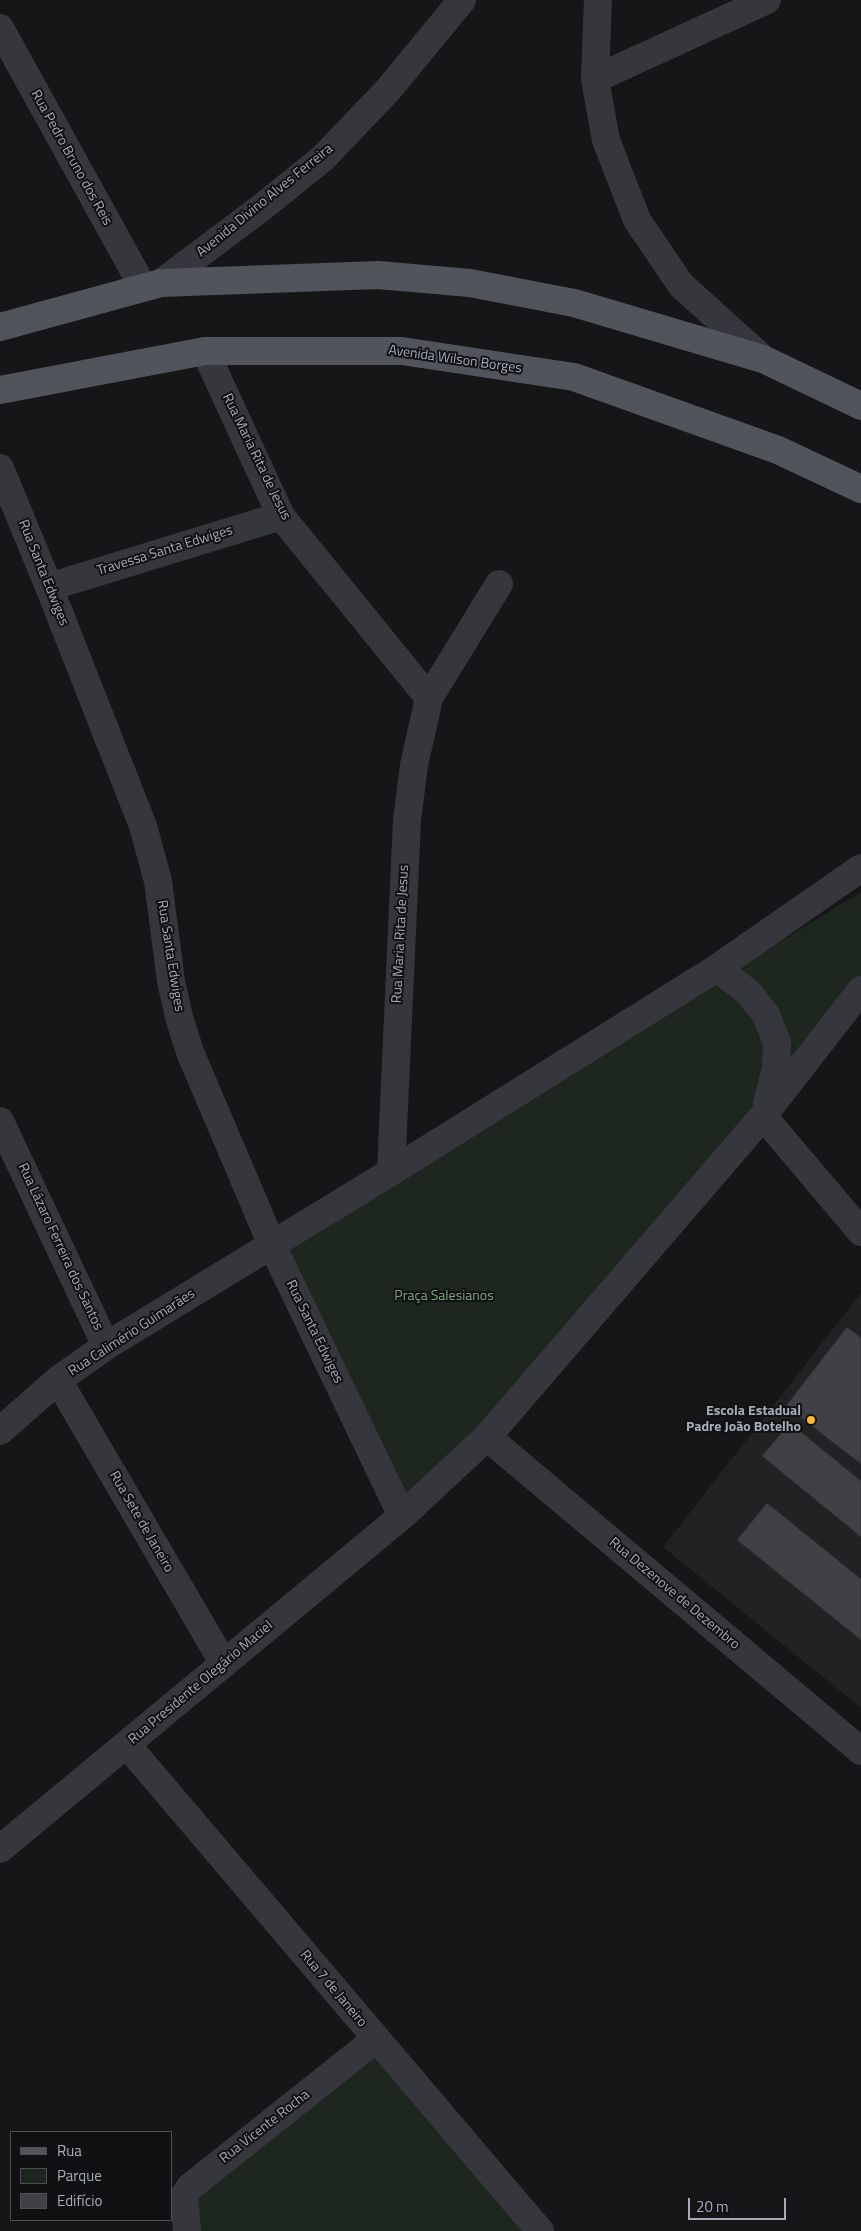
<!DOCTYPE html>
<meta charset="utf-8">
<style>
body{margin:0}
#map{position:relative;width:861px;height:2231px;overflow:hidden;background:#161618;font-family:"Titillium Web",sans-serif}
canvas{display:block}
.legend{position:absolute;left:10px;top:2131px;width:162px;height:90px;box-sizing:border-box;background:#111113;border:1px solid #4d4f55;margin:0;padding:6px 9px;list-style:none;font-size:15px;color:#a7acb9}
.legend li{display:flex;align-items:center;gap:10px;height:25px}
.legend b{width:25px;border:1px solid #4d4f55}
.scale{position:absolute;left:688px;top:2198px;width:98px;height:22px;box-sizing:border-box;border:2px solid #a7acb9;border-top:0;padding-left:6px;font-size:15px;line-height:18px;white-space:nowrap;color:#a7acb9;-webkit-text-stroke:4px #111113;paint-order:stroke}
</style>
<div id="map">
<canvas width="861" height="2231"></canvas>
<ul class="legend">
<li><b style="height:6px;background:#52545c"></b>Rua</li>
<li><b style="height:14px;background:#1d261f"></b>Parque</li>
<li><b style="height:14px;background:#404045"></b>Edifício</li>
</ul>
<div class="scale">20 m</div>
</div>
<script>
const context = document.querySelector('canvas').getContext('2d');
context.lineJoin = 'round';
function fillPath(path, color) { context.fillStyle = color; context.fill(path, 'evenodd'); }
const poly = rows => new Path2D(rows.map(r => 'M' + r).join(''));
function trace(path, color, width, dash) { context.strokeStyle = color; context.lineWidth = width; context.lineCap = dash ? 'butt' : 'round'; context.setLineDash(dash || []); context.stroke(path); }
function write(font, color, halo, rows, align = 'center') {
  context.font = font + ' "Titillium Web",sans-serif'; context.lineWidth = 4; context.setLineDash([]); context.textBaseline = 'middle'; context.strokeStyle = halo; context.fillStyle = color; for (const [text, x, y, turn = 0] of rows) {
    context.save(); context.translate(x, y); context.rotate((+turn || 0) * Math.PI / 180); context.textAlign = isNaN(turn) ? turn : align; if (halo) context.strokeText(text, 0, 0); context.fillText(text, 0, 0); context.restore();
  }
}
fillPath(poly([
 [861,1293,861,1708,663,1547]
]), '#222225');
fillPath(poly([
 [861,892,861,982,478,1445,405,1501,287,1252,691,996],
 [371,2044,538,2231,188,2231,186,2196]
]), '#1d261f');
const building = poly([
 [847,1327,861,1338,861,1464,786,1406,847,1327],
 [790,1423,861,1481,861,1537,762,1456,790,1423],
 [767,1503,861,1579,861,1640,737,1540,767,1503]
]);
fillPath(building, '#404045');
trace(building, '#302f34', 1);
trace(poly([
 [598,0,595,79,606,140,637,220,681,285,763,359],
 [0,28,143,287],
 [595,79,767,0],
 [161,283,261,208,323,158,388,90,462,0],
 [205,351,281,516,429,698,414,765,407,820,391,1172],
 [0,468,49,587,143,826,158,881,171,981,179,1017,190,1052,272,1245,402,1516],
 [49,587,281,516],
 [429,698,499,584],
 [717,968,749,993,766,1015,777,1042,776,1069,767,1103],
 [763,1116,861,1232],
 [0,1121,106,1346],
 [58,1380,224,1664],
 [0,1431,58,1380,106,1346,391,1172,717,968,861,868],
 [487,1437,861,1751],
 [127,1745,540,2231],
 [0,1849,402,1516,487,1437,763,1116,861,990],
 [187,2231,184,2196,190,2187,376,2039]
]), '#36373d', 28);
trace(poly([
 [0,327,161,283,378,275,470,283,574,303,763,359,861,406],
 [0,390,205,351,402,351,574,377,778,450,861,489]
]), '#52545c', 28);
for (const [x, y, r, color] of [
 [811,1420,5,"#ffb926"]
]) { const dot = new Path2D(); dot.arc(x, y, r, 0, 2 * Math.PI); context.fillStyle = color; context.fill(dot); trace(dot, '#111113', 2); }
write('14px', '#a7acb9', '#111113', [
 ["Rua Pedro Bruno dos Reis",71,158,61],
 ["Avenida Divino Alves Ferreira",265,201,-39],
 ["Avenida Wilson Borges",455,360,8],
 ["Rua Maria Rita de Jesus",256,457,64],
 ["Travessa Santa Edwiges",165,551,-17],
 ["Rua Santa Edwiges",43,573,68],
 ["Rua Maria Rita de Jesus",401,934,-87],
 ["Rua Santa Edwiges",170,956,81],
 ["Rua Lázaro Ferreira dos Santos",60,1247,65],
 ["Rua Santa Edwiges",314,1332,64],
 ["Rua Calimério Guimarães",132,1333,-33],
 ["Rua Sete de Janeiro",141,1522,60],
 ["Rua Dezenove de Dezembro",674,1594,40],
 ["Rua Presidente Olegário Maciel",201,1683,-40],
 ["Rua 7 de Janeiro",333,1989,50],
 ["Rua Vicente Rocha",265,2127,-38]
]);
write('14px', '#7ca57f', '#111113', [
 ["Praça Salesianos",444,1297]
]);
write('bold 14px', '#a7acb9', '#111113', [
 ["Escola Estadual",801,1412],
 ["Padre João Botelho",801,1428]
], 'right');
</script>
